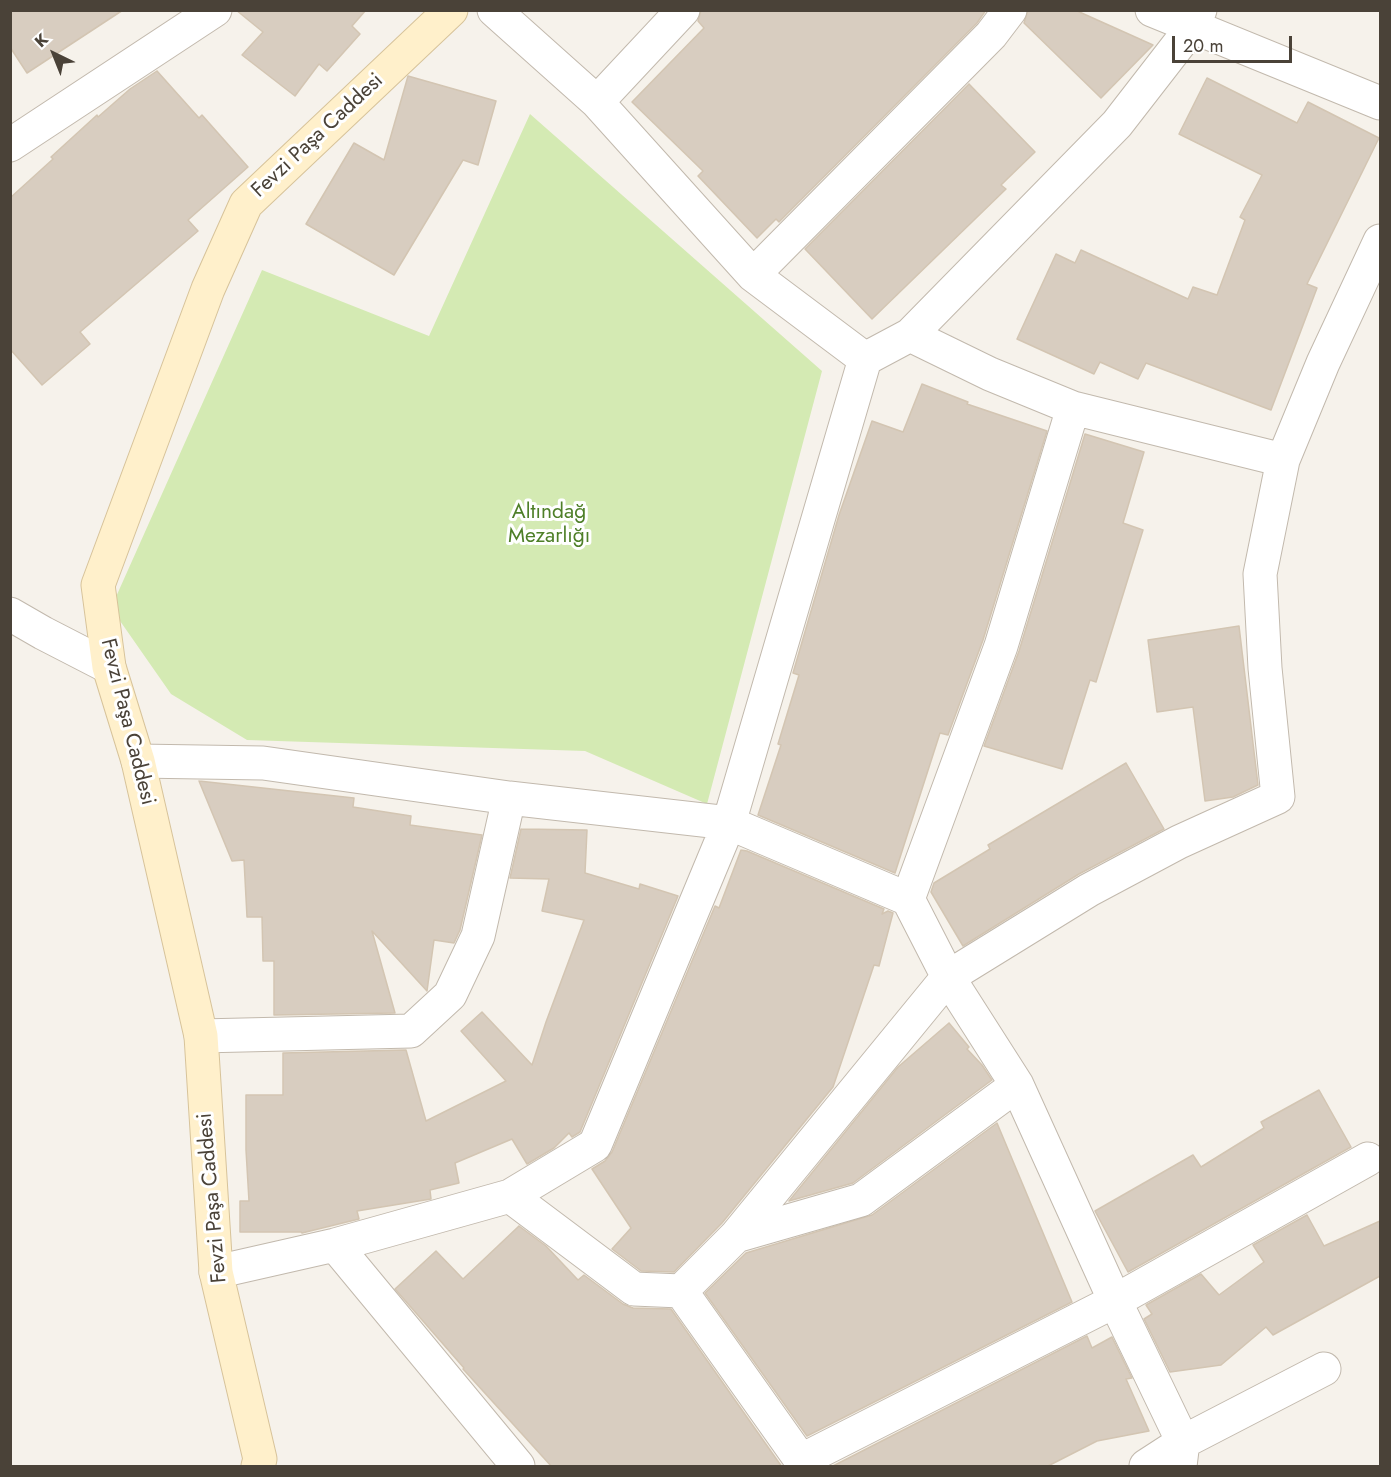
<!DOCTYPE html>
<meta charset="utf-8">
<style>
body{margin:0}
#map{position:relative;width:1391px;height:1477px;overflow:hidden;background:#f6f2eb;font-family:Jost,sans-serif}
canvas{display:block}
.frame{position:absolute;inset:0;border:12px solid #4a4238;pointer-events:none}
.north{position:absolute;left:24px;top:24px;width:60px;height:60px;-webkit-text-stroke:4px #fff;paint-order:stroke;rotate:317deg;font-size:16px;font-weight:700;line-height:24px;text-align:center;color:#4a4238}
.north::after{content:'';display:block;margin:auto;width:21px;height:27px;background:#4a4238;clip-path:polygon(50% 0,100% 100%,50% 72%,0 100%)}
.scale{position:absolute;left:1172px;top:36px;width:120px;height:27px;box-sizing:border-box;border:3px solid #4a4238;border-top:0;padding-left:8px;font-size:18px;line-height:21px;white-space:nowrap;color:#4a4238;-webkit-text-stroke:4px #fff;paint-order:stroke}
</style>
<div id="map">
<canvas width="1391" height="1477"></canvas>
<div class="frame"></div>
<div class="north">K</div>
<div class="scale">20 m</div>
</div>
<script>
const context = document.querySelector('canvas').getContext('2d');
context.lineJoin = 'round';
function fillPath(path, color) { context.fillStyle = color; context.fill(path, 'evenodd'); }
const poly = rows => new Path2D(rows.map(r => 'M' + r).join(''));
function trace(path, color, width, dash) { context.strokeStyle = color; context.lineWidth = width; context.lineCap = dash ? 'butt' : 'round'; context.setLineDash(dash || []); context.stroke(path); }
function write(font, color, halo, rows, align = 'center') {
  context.font = font + ' Jost,sans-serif'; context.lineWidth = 6; context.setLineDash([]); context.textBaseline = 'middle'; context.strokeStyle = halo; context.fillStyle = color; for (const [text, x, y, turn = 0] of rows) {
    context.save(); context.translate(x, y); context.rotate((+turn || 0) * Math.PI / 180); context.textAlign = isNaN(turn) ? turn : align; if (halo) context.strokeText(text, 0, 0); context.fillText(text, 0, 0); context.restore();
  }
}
fillPath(poly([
 [530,114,822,371,707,804,585,751,247,740,171,694,111,608,262,270,429,336]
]), '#d4eab3');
const building = poly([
 [10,10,123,10,27,73,10,47,10,10],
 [236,10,366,10,352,26,360,34,327,71,319,64,295,96,242,55,263,32,236,10],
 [701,10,986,10,977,23,779,222,776,219,757,238,698,176,703,171,632,102,704,28,698,21,701,10],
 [1028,10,1075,10,1153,45,1101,98,1024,23,1028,10],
 [157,71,199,118,202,115,248,167,188,220,198,231,80,332,90,344,42,385,10,349,10,198,53,159,51,157,97,115,98,117,130,89,157,71],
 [408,76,496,101,478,165,463,160,394,275,306,224,354,143,384,160,408,76],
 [1207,78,1297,123,1308,102,1379,138,1307,284,1317,288,1271,410,1146,363,1138,379,1100,362,1094,374,1017,339,1056,254,1075,263,1081,250,1188,299,1193,287,1217,295,1245,220,1240,217,1262,175,1179,134,1207,78],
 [969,84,1035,152,1001,185,1006,189,872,319,805,249,969,84],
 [922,384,968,402,967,404,1047,431,983,640,948,735,940,733,895,873,758,815,781,745,778,744,799,675,793,673,839,515,872,421,903,432,922,384],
 [1085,434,1144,452,1123,523,1143,530,1096,682,1090,680,1062,769,984,746,1019,651,1085,434],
 [1239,626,1258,785,1233,797,1205,801,1193,707,1157,712,1148,640,1239,626],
 [1126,763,1164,829,1079,874,963,946,931,892,934,883,990,849,988,845,1126,763],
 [199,781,354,798,353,807,411,816,410,825,482,835,460,930,454,943,434,940,427,991,372,931,395,1013,274,1015,274,961,263,961,262,917,247,917,244,860,232,861,199,781],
 [521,829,587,830,585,873,639,889,640,884,678,896,580,1132,572,1137,569,1133,554,1148,527,1164,512,1139,455,1163,459,1183,430,1190,431,1199,357,1211,359,1219,302,1233,301,1232,240,1232,240,1201,249,1201,246,1150,246,1095,283,1095,283,1053,406,1050,426,1121,506,1081,461,1031,482,1012,532,1065,546,1022,584,920,542,911,549,879,510,878,521,829],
 [741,850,747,851,884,909,882,914,888,911,893,913,879,966,874,965,833,1087,722,1223,674,1272,641,1271,612,1249,631,1228,592,1169,605,1161,612,1152,715,906,719,908,741,850],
 [949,1023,969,1047,967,1049,982,1065,992,1080,853,1183,789,1201,898,1067,949,1023],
 [1319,1090,1351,1147,1128,1272,1095,1211,1193,1155,1201,1167,1264,1128,1261,1122,1319,1090],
 [997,1123,1072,1302,807,1436,705,1293,746,1253,872,1215,997,1123],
 [1307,1215,1324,1246,1380,1221,1380,1276,1273,1335,1266,1327,1221,1365,1170,1372,1144,1319,1152,1314,1146,1305,1201,1274,1219,1295,1264,1262,1253,1245,1307,1215],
 [519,1226,546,1246,578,1280,584,1275,623,1304,633,1308,671,1309,782,1467,552,1467,463,1369,464,1368,395,1289,436,1251,463,1279,519,1226],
 [1087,1336,1092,1348,1112,1337,1132,1378,1126,1379,1149,1431,1097,1441,1046,1467,831,1467,1087,1336]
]);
fillPath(building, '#d8cdc0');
trace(building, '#d3c5b2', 1.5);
const street = poly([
 [1152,10,1380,103],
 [597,102,683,10],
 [10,145,215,10],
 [753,275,991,35,1010,10],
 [910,335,1117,124,1193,26,1200,10],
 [865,359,910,335,990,374,1073,408,1283,460],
 [10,614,43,633,109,667],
 [138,761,263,763,509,798,729,823,908,899,948,977,1017,1085,1115,1301,1183,1442,1180,1466],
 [908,899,1001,646,1073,408],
 [201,1036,411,1031,450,995,478,936,509,798],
 [510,1196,634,1289,681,1291,805,1466],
 [736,1236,861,1200,1017,1085],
 [335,1245,518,1466],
 [216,1272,335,1245,510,1196,595,1145,729,823,865,359,753,275,597,102,494,10],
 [681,1291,736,1236,948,977,1089,890,1179,842,1278,797,1265,668,1260,574,1283,460,1323,363,1380,241],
 [802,1460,1115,1301,1368,1159],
 [1146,1466,1183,1442,1324,1369]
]);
const secondary = poly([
 [258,1466,260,1459,216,1272,201,1036,138,761,109,667,98,585,208,289,246,204,451,10]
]);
trace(street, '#c2b9ad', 35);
trace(secondary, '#d7c39a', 35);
trace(street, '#fff', 33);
trace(secondary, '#fff0cb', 33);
write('21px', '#4a4238', '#fff', [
 ["Fevzi Paşa Caddesi",318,136,-43],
 ["Fevzi Paşa Caddesi",127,722,76],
 ["Fevzi Paşa Caddesi",213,1198,-95]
]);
write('21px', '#4e7f28', '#fff', [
 ["Altındağ",549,513],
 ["Mezarlığı",549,537]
]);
</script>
